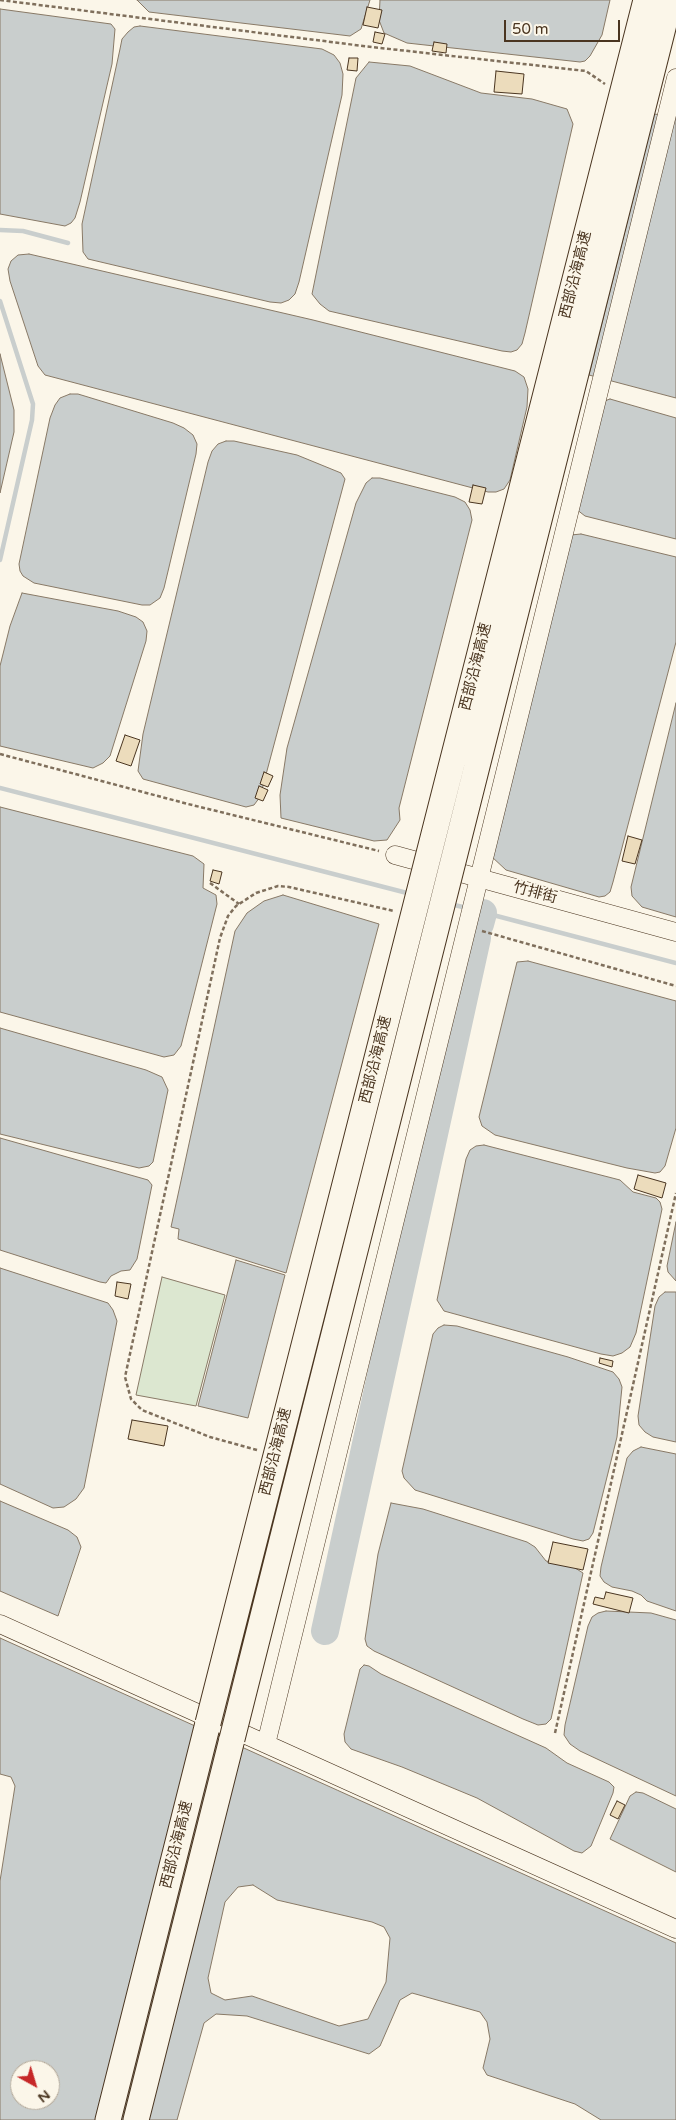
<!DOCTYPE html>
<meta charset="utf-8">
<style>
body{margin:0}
#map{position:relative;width:676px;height:2120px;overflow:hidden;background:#fbf6e9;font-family:"Varela Round",sans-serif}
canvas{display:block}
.north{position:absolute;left:10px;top:2060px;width:50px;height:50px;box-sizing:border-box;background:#fbf6e9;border:1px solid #b4a999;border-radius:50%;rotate:141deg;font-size:14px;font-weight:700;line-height:20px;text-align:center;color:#4a3520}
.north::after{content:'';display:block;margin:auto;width:18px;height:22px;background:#c62828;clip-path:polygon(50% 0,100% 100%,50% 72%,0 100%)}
.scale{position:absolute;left:504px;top:20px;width:116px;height:22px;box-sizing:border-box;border:2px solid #4a3520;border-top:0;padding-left:6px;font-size:15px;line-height:18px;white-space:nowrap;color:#4a3520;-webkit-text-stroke:4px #fbf6e9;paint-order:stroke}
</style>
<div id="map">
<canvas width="676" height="2120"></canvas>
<div class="north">N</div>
<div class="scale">50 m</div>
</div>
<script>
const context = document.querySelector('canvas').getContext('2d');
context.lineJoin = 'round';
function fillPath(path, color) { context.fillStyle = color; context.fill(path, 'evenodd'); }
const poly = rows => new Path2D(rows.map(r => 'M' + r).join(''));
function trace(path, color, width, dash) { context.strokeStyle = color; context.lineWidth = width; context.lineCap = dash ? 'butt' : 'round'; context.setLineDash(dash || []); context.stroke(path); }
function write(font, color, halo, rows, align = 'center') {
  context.font = font + ' "Varela Round","Noto Sans SC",sans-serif'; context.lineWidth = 4; context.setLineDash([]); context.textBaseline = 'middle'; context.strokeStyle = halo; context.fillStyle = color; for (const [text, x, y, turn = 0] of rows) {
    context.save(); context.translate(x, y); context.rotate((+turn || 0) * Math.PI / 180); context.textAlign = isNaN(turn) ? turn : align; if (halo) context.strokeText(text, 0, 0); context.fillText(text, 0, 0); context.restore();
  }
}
const green = poly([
 [162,1277,225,1295,196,1406,136,1395,162,1277]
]);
fillPath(green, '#dce7d0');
trace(green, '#887966', 1);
const water = poly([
 [137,0,370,0,361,29,350,36,149,12,137,0],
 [380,0,610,0,602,35,590,56,585,61,580,62,407,43,384,33,379,20,380,0],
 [0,9,111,24,115,29,112,64,80,202,75,218,71,223,65,226,0,214,0,9],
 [140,26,322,49,334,55,340,63,343,74,342,95,299,282,295,294,289,300,281,303,270,302,88,259,83,252,82,224,120,49,122,39,128,32,134,27,140,26],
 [369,62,410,66,481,93,532,99,567,109,573,124,525,333,522,344,517,350,511,352,502,351,329,311,320,304,312,294,356,78,369,62],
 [654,114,676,117,676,398,589,375,654,114],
 [29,254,313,320,515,371,524,377,528,389,527,407,510,480,504,489,496,492,488,492,45,375,38,366,10,281,8,269,11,261,18,255,29,254],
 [0,354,14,410,14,432,0,493,0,354],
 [70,394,78,394,173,423,184,428,193,435,197,444,196,454,164,588,160,598,150,605,142,605,34,583,23,576,20,571,19,564,50,418,55,405,60,398,70,394],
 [610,399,676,418,676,539,585,516,576,509,599,403,610,399],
 [226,441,234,441,297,455,341,473,345,479,260,797,254,805,246,807,143,779,138,771,143,734,208,462,212,451,218,444,226,441],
 [372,478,380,478,455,497,465,502,470,510,472,520,399,808,400,820,387,840,374,841,281,818,280,795,287,748,356,503,366,483,372,478],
 [581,534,676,557,676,642,613,882,610,892,605,896,599,897,506,870,491,856,571,535,581,534],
 [22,593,118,611,136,617,143,622,147,631,146,641,110,756,103,763,93,768,0,746,0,666,10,626,22,593],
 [676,703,676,917,642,907,632,896,631,887,676,703],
 [0,807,193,856,204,864,203,888,216,895,217,904,181,1046,174,1055,164,1057,0,1012,0,807],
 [283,895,379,924,286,1273,178,1239,179,1229,171,1227,235,931,247,913,264,901,283,895],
 [528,961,676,1001,676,1128,665,1166,660,1172,655,1173,627,1168,495,1135,482,1126,479,1117,517,962,528,961],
 [0,1028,146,1070,162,1077,168,1090,153,1162,149,1166,139,1168,0,1134,0,1028],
 [0,1138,148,1180,152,1185,137,1259,130,1270,121,1271,111,1276,106,1283,100,1282,0,1250,0,1138],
 [484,1145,620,1180,633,1192,656,1198,660,1202,662,1209,636,1333,630,1347,622,1353,613,1356,601,1354,444,1311,437,1300,466,1159,470,1150,476,1146,484,1145],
 [676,1222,676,1281,668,1272,667,1266,676,1222],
 [236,1260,285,1275,248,1418,198,1406,236,1260],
 [0,1268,108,1303,113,1310,117,1321,84,1488,76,1499,64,1507,53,1508,0,1484,0,1268],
 [665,1292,676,1292,676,1442,653,1437,645,1432,639,1425,638,1416,655,1306,659,1297,665,1292],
 [444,1325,457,1326,568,1357,613,1372,619,1379,622,1387,617,1437,593,1533,589,1539,583,1541,573,1539,415,1490,404,1478,402,1471,433,1334,438,1328,444,1325],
 [641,1447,676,1454,676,1611,647,1601,641,1595,632,1591,612,1587,604,1582,600,1576,601,1567,627,1458,633,1451,641,1447],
 [0,1501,68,1530,77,1537,81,1547,58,1616,0,1591,0,1501],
 [391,1503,423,1509,527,1542,535,1547,546,1561,572,1566,583,1573,551,1719,546,1724,538,1725,523,1719,374,1651,367,1646,365,1639,378,1554,391,1503],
 [606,1611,651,1613,676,1620,676,1796,580,1751,570,1744,564,1735,565,1725,588,1626,592,1617,598,1613,606,1611],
 [0,1638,676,1943,676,2120,601,2120,575,2104,487,2075,483,2068,490,2039,487,2022,480,2012,412,1993,400,2000,380,2046,369,2054,247,2016,216,2014,204,2023,177,2120,0,2120,0,1881,15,1786,11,1777,0,1774,0,1638],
 [253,1885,277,1900,372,1922,384,1927,390,1938,386,1982,368,2019,339,2026,252,1996,225,2000,211,1993,208,1978,225,1902,238,1887,253,1885],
 [20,2070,50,2070,50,2100,20,2100,20,2070],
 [364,1665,369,1666,381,1674,546,1748,567,1763,609,1782,614,1787,613,1793,591,1846,582,1853,574,1851,477,1798,402,1767,351,1749,345,1742,344,1734,360,1669,364,1665],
 [636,1792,643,1793,676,1809,676,1872,610,1839,630,1796,636,1792]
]);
fillPath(water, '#c9cecd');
trace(water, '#887966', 1);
trace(poly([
 [0,230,23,231,68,243],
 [0,301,33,404,32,420,0,560],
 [0,788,411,894],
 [450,904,467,908],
 [474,910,676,963]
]), '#c9cecd', 4.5);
trace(poly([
 [480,924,483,913],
 [325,1631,477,938]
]), '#c9cecd', 28);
const building = poly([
 [367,7,382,10,378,28,363,25,367,7],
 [375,32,385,34,382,44,373,42,375,32],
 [434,42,447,44,446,53,432,51,434,42],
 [349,58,358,58,357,71,347,70,349,58],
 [496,71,524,74,522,94,494,92,496,71],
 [473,485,486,488,482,504,469,502,473,485],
 [125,735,140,740,131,766,116,761,125,735],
 [264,772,273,776,268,787,260,784,264,772],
 [259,786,268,790,263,801,255,798,259,786],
 [628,836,642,840,635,864,622,861,628,836],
 [213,870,222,872,219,884,210,881,213,870],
 [638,1175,666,1183,662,1198,634,1189,638,1175],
 [117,1282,131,1284,128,1299,115,1296,117,1282],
 [600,1358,613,1361,612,1367,599,1363,600,1358],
 [132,1420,168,1426,164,1446,128,1439,132,1420],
 [553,1542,588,1549,583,1570,548,1563,553,1542],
 [606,1592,633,1598,629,1613,593,1604,595,1597,604,1599,606,1592],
 [617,1801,625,1805,618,1819,610,1815,617,1801]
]);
fillPath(building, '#ecdcbc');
trace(building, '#4a3520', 1);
const minor = poly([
 [395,855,676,932],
 [0,1624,676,1929],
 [266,1744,676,78]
]);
const highway = poly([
 [108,2120,208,1723],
 [136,2120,232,1739]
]);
trace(minor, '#4a3520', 19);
trace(highway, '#4a3520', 27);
trace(poly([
 [0,0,363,46,586,71,605,84],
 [0,754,188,804,379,851],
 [210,883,239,904],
 [482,931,676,986],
 [257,1450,210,1437,142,1410,131,1399,125,1377,220,938,228,916,236,906,256,893,278,886,289,887,394,911],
 [555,1733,676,1193]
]), '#7f6f5c', 2.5, [4, 2.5]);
trace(minor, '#fbf6e9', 18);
trace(highway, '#fbf6e9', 25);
const highwayBridge = poly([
 [208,1723,646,0],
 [232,1739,670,0]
]);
trace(highwayBridge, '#4a3520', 27, []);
trace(highwayBridge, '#fbf6e9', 25);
write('15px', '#4a3520', '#fbf6e9', [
 ["西部沿海高速",576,275,-76],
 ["西部沿海高速",476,667,-76],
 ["竹排街",535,893,15],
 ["西部沿海高速",376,1060,-76],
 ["西部沿海高速",276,1452,-76],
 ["西部沿海高速",177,1845,-76]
]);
</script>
